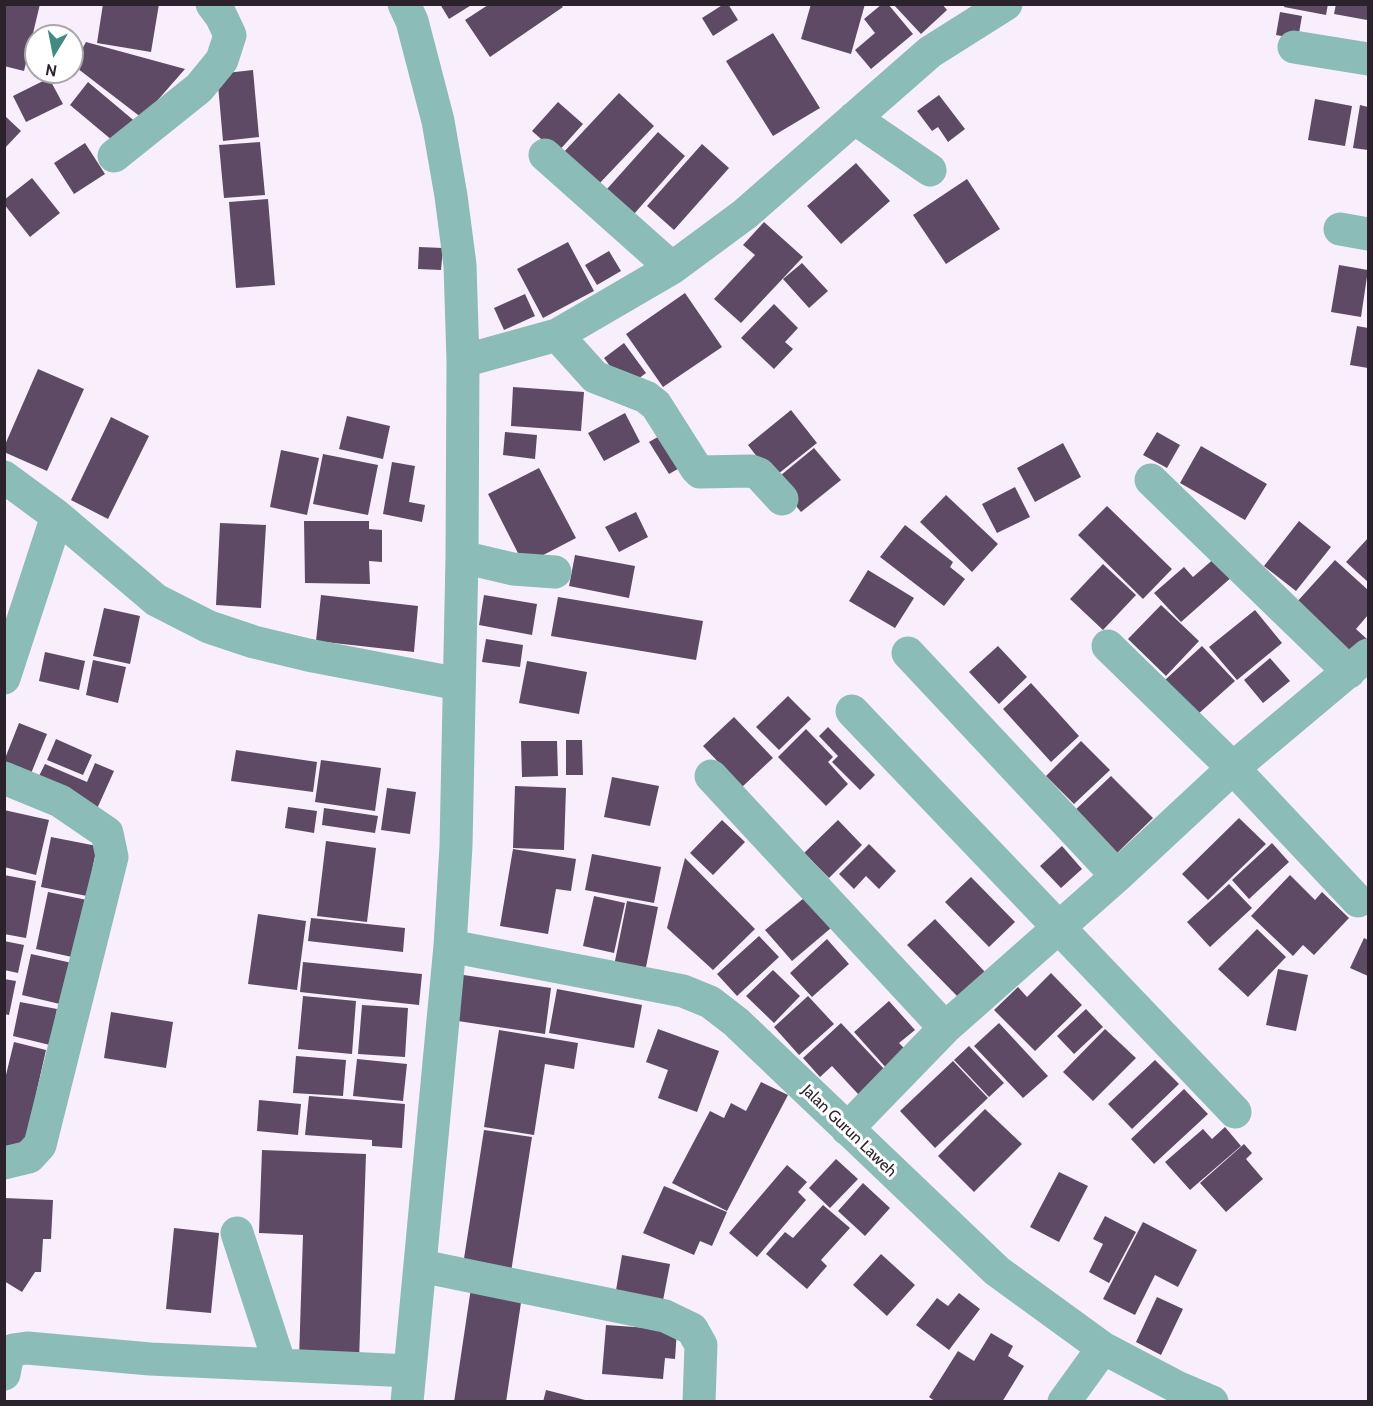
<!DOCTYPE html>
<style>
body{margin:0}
#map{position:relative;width:1373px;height:1406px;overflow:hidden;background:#f9effc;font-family:Cabin,sans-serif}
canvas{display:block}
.frame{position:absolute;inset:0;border:6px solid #2b222e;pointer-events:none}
.north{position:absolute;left:24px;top:24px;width:60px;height:60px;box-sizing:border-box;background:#fff;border:2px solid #aaa7ab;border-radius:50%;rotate:190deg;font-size:16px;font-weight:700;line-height:24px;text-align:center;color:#2b222e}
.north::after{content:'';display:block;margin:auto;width:21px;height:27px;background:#438a84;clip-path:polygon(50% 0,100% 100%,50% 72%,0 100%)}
</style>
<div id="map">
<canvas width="1373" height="1406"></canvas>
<div class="frame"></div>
<div class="north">N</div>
</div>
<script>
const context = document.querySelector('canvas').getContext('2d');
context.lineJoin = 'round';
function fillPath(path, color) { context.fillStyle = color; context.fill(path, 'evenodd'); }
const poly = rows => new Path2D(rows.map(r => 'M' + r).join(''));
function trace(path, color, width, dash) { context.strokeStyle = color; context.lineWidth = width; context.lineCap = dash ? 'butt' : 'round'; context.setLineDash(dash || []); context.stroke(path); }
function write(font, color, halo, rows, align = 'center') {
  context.font = font + ' Cabin,sans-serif'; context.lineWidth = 6; context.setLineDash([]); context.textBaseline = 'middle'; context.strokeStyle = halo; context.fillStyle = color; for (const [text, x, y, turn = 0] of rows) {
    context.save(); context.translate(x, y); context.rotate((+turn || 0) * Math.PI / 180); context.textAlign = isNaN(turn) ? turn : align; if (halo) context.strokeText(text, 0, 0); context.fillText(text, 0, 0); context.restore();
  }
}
fillPath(poly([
 [4,4,40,4,24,71,4,66],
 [103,4,159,4,151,52,97,43],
 [440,4,473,4,449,19],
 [724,4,728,4,738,20,713,36,702,18],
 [811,4,865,4,851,54,801,39],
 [882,4,888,4,913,34,871,69,855,50,875,33,864,19],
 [893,4,942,4,947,10,921,34],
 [1285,4,1328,4,1326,15,1284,7],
 [1336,4,1368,4,1367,20,1334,14],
 [488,5,561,5,563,7,490,57,465,20],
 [1280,12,1302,16,1298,39,1276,35],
 [773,33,820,108,773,136,726,61],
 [86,42,185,69,142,118,73,65],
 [253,70,259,137,223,141,217,74],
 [49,78,63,104,26,122,13,96],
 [88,82,138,124,119,146,70,105],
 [619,93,654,126,597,186,562,154],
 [939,95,965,129,948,142,938,127,932,131,917,111],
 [1315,99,1352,106,1345,146,1308,140],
 [558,102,583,124,557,153,532,131],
 [1360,105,1368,107,1368,150,1353,148],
 [4,115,21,131,4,149],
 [658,132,685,156,634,214,607,189],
 [260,142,265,195,224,198,219,145],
 [85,143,105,174,74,194,54,163],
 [702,144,729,168,674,230,647,206],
 [856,163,890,201,841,244,807,206],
 [32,178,60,213,30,237,4,204,4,200],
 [967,179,1000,229,946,264,913,215],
 [268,199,275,285,236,288,229,202],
 [764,222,803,257,741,323,714,299,755,255,743,245],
 [568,242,594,291,543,318,517,269],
 [419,247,443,248,441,270,418,269],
 [609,251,621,271,597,285,585,265],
 [802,263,828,291,809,308,783,279],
 [1339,265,1368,270,1361,317,1331,312],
 [685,293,722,347,663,387,626,334],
 [525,294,535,316,504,330,494,308],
 [774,304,798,328,785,342,793,349,774,369,741,338],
 [1357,326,1368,328,1368,368,1350,365],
 [624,343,646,373,626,388,604,358],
 [38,369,84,389,47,471,4,452,4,447],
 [513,387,584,392,581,431,511,426],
 [791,410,817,443,773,478,748,445],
 [625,413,640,442,604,461,588,433],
 [347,416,390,426,383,459,339,449],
 [111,417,149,436,108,519,71,500],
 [505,432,537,435,535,459,503,455],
 [1157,432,1180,445,1167,468,1143,455],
 [663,434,683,466,669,474,649,442],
 [1063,443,1081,477,1035,502,1017,468],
 [1201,446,1267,484,1245,520,1180,483],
 [814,448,841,480,801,512,775,480],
 [281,450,319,458,307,515,270,507],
 [323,454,378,465,368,515,313,504],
 [392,462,415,466,409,502,425,505,422,522,383,514],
 [539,468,576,538,524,565,488,494],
 [1015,487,1030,517,997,533,982,504],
 [946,495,998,544,972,572,920,522],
 [1107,506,1172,569,1143,599,1078,535],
 [636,512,648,537,619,552,605,527],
 [304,521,369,521,369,529,382,530,382,562,369,561,370,584,305,583],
 [1299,521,1331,547,1296,591,1264,566],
 [220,523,266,525,261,608,216,605],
 [905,525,953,562,950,567,965,579,944,606,880,557],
 [1368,538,1368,582,1346,562],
 [575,555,635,566,629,598,569,586],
 [1216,557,1233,576,1181,622,1154,593,1184,567,1193,577],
 [1335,560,1368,590,1368,615,1356,629,1368,640,1354,658,1295,604],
 [1103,564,1136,595,1103,630,1070,599],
 [868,570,914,598,895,628,849,601],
 [321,595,418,606,414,652,316,641],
 [484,595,537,604,532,635,479,625],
 [558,597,703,621,696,660,551,636],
 [1161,605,1199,641,1166,676,1128,639],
 [104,608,140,616,130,664,93,656],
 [1255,610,1282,643,1237,680,1209,647],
 [486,639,523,645,520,667,482,662],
 [998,646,1027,677,999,704,969,672],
 [1202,646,1235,681,1197,715,1165,680],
 [45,652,85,661,79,690,39,681],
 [1270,658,1290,681,1263,703,1244,680],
 [93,660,126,667,118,703,86,695],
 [527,661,587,672,579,714,519,703],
 [1031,683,1079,736,1051,762,1003,709],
 [788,696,811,719,779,750,756,727],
 [734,717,773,758,742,787,703,746],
 [19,723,47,734,30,776,4,766,4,761],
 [828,727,875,775,860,790,832,762,838,756,819,736],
 [806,729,833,757,828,762,848,784,826,806,778,757],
 [56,739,92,755,83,775,47,760],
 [566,740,582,740,583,775,566,775],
 [521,741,557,741,558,776,522,777],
 [1081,741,1110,770,1074,804,1046,776],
 [236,750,317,762,313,792,231,781],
 [321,760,381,768,375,811,315,802],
 [95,763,114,771,96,811,35,784,45,764,87,782],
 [1111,776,1153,818,1114,856,1072,813],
 [612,777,659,786,650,826,604,817],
 [515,786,566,788,564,850,513,848],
 [387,788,416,792,410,834,381,830],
 [288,807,317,811,314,833,285,828],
 [324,808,378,816,375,833,322,825],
 [4,810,49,820,36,875,4,867],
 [1239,818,1266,844,1208,900,1182,874],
 [722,820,745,842,713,875,690,853],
 [838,820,862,845,829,878,804,853],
 [51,837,97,846,87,896,41,887],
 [326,841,376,848,367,922,317,916],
 [1272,843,1289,862,1249,899,1232,880],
 [869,844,896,871,879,889,866,876,854,889,839,874],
 [1062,846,1082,869,1061,888,1040,866],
 [513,849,576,859,571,891,556,889,548,934,500,926],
 [592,854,661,867,654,903,585,890],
 [685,858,755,929,713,970,667,928],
 [4,875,36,881,26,938,4,934],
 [1290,875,1315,900,1322,892,1349,918,1314,955,1303,945,1293,956,1251,916],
 [971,877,1015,922,989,947,945,902],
 [1229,884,1252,908,1210,947,1187,922],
 [48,892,92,901,81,959,36,949],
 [594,896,625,903,614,953,583,946],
 [804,898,831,928,792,961,765,930],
 [627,901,658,907,645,972,614,966],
 [258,914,306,921,297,990,248,984],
 [311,918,405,928,403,952,308,941],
 [935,919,985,972,958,997,907,945],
 [1257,929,1286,957,1248,997,1218,969],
 [759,936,779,957,737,996,717,974],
 [1364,938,1368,940,1368,976,1350,968],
 [827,939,849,964,812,997,790,973],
 [4,941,24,945,18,973,4,970],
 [31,954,72,963,64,1005,22,995],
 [303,962,422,974,419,1005,300,992],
 [1278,969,1308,975,1296,1031,1266,1025],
 [773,970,800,996,774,1023,746,996],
 [1051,973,1082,1005,1035,1051,994,1010,1018,987,1027,997],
 [457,974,551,988,545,1034,451,1020],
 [4,979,16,981,9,1015,4,1014],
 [557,989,642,1005,634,1048,549,1033],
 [303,996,356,1001,352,1054,298,1049],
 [808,996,834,1024,799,1055,774,1027],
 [889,1001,915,1030,899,1043,908,1052,888,1070,854,1032],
 [20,1002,57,1009,50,1045,13,1036],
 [362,1005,408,1008,405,1057,358,1054],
 [1086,1009,1103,1027,1074,1054,1057,1036],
 [111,1012,173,1022,166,1068,104,1058],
 [841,1023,886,1071,859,1095,832,1066,820,1077,803,1058],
 [999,1023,1048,1076,1023,1098,974,1046],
 [658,1029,719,1051,697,1112,658,1098,668,1070,646,1062],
 [1105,1029,1136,1058,1093,1101,1063,1072],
 [499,1030,578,1043,574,1069,545,1064,534,1135,484,1127],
 [14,1042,46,1050,23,1152,4,1148,4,1083],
 [969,1046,1004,1083,989,1097,954,1060],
 [296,1056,346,1060,343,1096,293,1093],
 [357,1059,407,1064,403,1101,353,1096],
 [1155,1060,1179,1084,1132,1129,1108,1104],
 [953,1061,988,1098,935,1148,900,1111],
 [761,1082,788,1095,727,1211,672,1183,710,1111,724,1118,731,1103,746,1111],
 [1184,1089,1208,1114,1154,1164,1131,1139],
 [309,1096,405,1104,402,1148,372,1146,372,1140,305,1135],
 [259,1100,301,1104,298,1135,257,1131],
 [985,1109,1022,1144,974,1192,938,1156],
 [1225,1127,1241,1146,1190,1190,1165,1162,1203,1129,1212,1139],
 [484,1130,532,1137,511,1272,463,1265],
 [1244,1144,1252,1153,1246,1159,1263,1179,1226,1212,1200,1183],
 [262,1150,366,1154,359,1361,299,1359,303,1235,259,1233],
 [836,1159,858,1179,830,1208,809,1188],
 [787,1165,807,1182,798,1192,806,1200,757,1257,729,1233],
 [1059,1172,1088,1186,1059,1242,1030,1227],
 [863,1183,890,1208,865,1236,838,1211],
 [664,1186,727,1212,712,1246,700,1241,694,1255,643,1233],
 [4,1198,53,1200,51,1239,43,1239,41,1272,35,1272,22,1292,4,1281],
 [823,1205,850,1228,821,1260,827,1266,807,1289,766,1254,785,1232,793,1238],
 [1105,1216,1136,1232,1109,1283,1089,1272,1103,1244,1093,1239],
 [1143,1222,1197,1250,1178,1287,1155,1275,1135,1315,1103,1299],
 [174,1228,219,1233,211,1313,166,1309],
 [881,1254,915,1285,887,1316,853,1285],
 [622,1255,670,1264,661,1311,614,1302],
 [471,1288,522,1296,506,1402,454,1402],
 [959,1293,980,1309,949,1350,916,1325,937,1298,948,1306],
 [1157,1297,1183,1309,1161,1355,1136,1342],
 [606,1325,677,1330,675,1359,665,1358,663,1379,602,1374],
 [991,1333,1013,1346,1008,1356,1024,1366,1002,1402,936,1402,929,1397,958,1351,974,1361],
 [546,1390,589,1401,589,1402,543,1402]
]), '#5e4a64');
trace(poly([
 [404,4,412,21,438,121,451,196,460,265,463,361,462,557,456,846,450,946,407,1402],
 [1294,47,1368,59],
 [854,118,930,170],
 [545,155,672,268],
 [114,156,199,88,222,60,230,35,221,16,212,4],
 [1340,229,1368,234],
 [557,335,595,377,646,397,656,405,696,468,700,472,751,471,759,474,782,499],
 [463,361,557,335,672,268,745,214,930,52,1006,4],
 [4,477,57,516,156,600,209,627,254,642,308,655,459,684],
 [1151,480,1349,672],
 [462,557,513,569,555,572],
 [1108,646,1233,768,1358,901],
 [908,653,1117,876],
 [4,678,57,516],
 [852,711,1235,1112],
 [711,776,945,1028],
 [4,778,60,801,107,833,112,857,40,1145,29,1157,4,1163],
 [450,946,683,991,710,1002,736,1022,997,1271,1103,1348,1179,1388,1212,1402],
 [847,1129,945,1028,1117,876,1233,768,1368,655],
 [237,1233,280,1365],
 [421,1266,665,1316,692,1329,701,1345,699,1402],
 [4,1374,7,1359,13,1350,27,1348,150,1359,410,1371],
 [1064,1402,1103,1348]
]), '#8bbcb7', 33);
write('16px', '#2b222e', '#fff', [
 ["Jalan Gurun Laweh",849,1131,44]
]);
</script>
